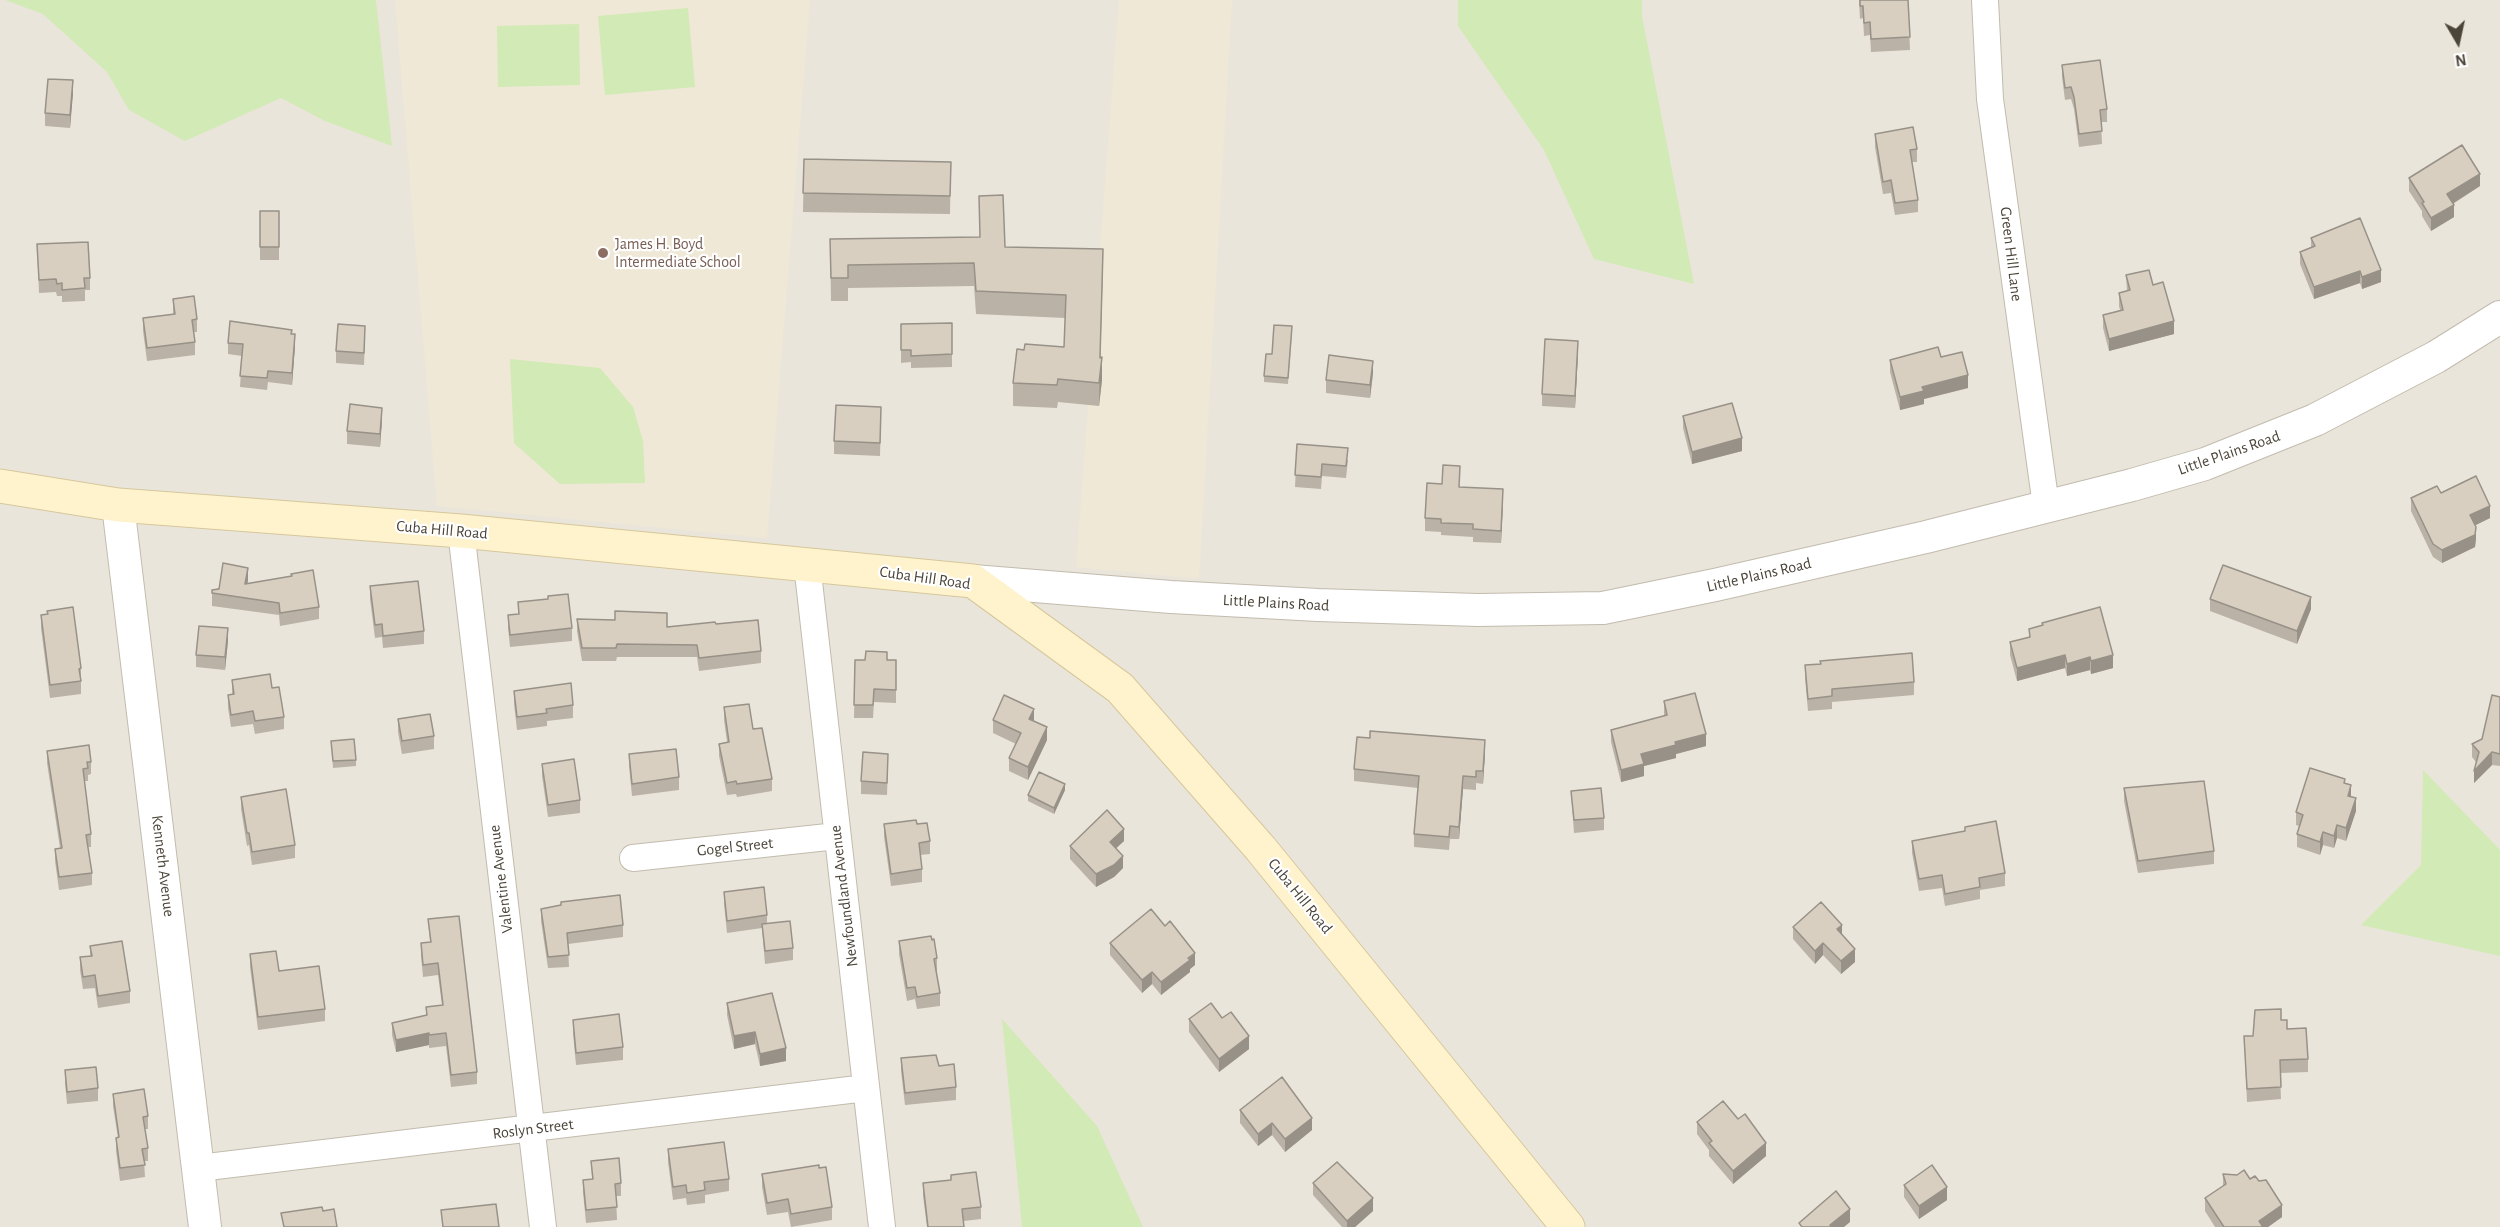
<!DOCTYPE html>
<style>
body{margin:0}
#map{position:relative;width:2500px;height:1227px;overflow:hidden;background:#f6f3ec;font-family:"Alegreya Sans",sans-serif}
canvas{display:block}
.north{position:absolute;left:2428px;top:12px;width:60px;height:60px;-webkit-text-stroke:4px #fff;paint-order:stroke;rotate:171deg;font-size:16px;font-weight:700;line-height:24px;text-align:center;color:#4b4439}
.north::after{content:'';display:block;margin:auto;width:21px;height:27px;background:#4b4439;clip-path:polygon(50% 0,100% 100%,50% 72%,0 100%)}
</style>
<div id="map">
<canvas width="2500" height="1227"></canvas>
<div class="north">N</div>
</div>
<script>
const context = document.querySelector('canvas').getContext('2d');
context.lineJoin = 'round';
function fillPath(path, color) { context.fillStyle = color; context.fill(path, 'evenodd'); }
const poly = rows => new Path2D(rows.map(r => 'M' + r).join(''));
function trace(path, color, width, dash) { context.strokeStyle = color; context.lineWidth = width; context.lineCap = dash ? 'butt' : 'round'; context.setLineDash(dash || []); context.stroke(path); }
function write(font, color, halo, rows, align = 'center') {
  context.font = font + ' "Alegreya Sans",sans-serif'; context.lineWidth = 4.5; context.setLineDash([]); context.textBaseline = 'middle'; context.strokeStyle = halo; context.fillStyle = color; for (const [text, x, y, turn = 0] of rows) {
    context.save(); context.translate(x, y); context.rotate((+turn || 0) * Math.PI / 180); context.textAlign = isNaN(turn) ? turn : align; if (halo) context.strokeText(text, 0, 0); context.fillText(text, 0, 0); context.restore();
  }
}
fillPath(poly([
 [0,0,2500,0,2500,1227,0,1227]
]), '#eae5da');
fillPath(poly([
 [395,0,810,0,767,538,437,506],
 [1119,0,1232,0,1199,579,1076,567]
]), '#efe8d6');
fillPath(poly([
 [5,0,376,0,392,146,325,121,281,98,185,141,129,110,107,72,43,14],
 [1458,0,1642,0,1642,16,1694,284,1594,259,1544,150,1458,26],
 [688,8,695,87,605,95,598,16],
 [579,24,580,85,498,87,497,26],
 [510,359,600,368,633,407,643,441,645,483,560,484,514,443],
 [2423,770,2500,850,2500,956,2361,925,2421,865],
 [1002,1019,1097,1126,1143,1227,1022,1227]
]), '#d2eab5');
const minor = poly([
 [1985,0,1990,99,2046,506],
 [461,531,543,1227],
 [807,564,882,1227],
 [633,858,837,836],
 [199,1168,866,1088]
]);
const tertiary = poly([
 [118,505,205,1227],
 [973,581,1171,597,1318,605,1478,610,1603,608,1715,585,1926,537,2132,485,2205,464,2315,420,2436,357,2500,317]
]);
const secondary = poly([
 [0,486,118,505,461,531,973,581,1120,688,1261,849,1568,1227]
]);
trace(minor, '#c2bbae', 28);
trace(tertiary, '#c2bbae', 34);
trace(secondary, '#d6c79b', 35);
trace(minor, '#fff', 26);
trace(tertiary, '#fff', 32);
trace(secondary, '#fff3cd', 33);
fillPath(poly([
 [1859,0,1908,0,1910,50,1871,52,1870,35,1864,36,1863,18,1860,19],
 [2062,65,2107,109,2107,122,2101,122,2102,144,2079,147,2074,109,2071,99,2065,100,2062,77],
 [73,93,70,128,45,126,45,113],
 [1875,134,1917,149,1917,162,1912,162,1918,200,1918,212,1895,215,1891,193,1883,194,1875,147],
 [804,159,951,162,950,214,803,212],
 [2409,178,2480,186,2453,204,2454,217,2431,231,2422,216,2422,211,2409,191],
 [260,211,279,211,279,260,260,260],
 [2311,238,2381,282,2362,289,2360,283,2314,299,2300,264,2300,252,2311,247],
 [830,239,1005,247,1103,272,1100,357,1102,380,1099,406,1058,402,1057,408,1013,406,1013,383,1024,350,1064,347,1065,318,976,314,974,286,848,288,848,301,831,301],
 [37,244,90,278,90,290,85,290,85,301,62,302,62,296,57,296,56,292,39,293],
 [2126,275,2153,285,2174,334,2109,351,2103,328,2103,315,2120,310,2119,306,2119,293,2127,291],
 [173,299,197,319,197,332,194,332,195,342,195,355,147,361,143,331,143,318,173,314],
 [952,323,952,367,911,368,911,362,901,363,901,324],
 [1292,332,1288,384,1264,382,1264,376,1272,354],
 [292,334,295,346,292,385,268,382,267,390,240,387,242,356,228,354,228,343],
 [365,339,364,365,336,363,336,351],
 [1578,353,1575,408,1542,406,1542,394],
 [1941,357,1968,388,1924,399,1924,404,1900,410,1890,372,1890,360],
 [1373,373,1370,398,1326,393,1326,380],
 [1683,416,1742,451,1692,464,1683,428],
 [382,420,380,447,347,444,347,431],
 [881,420,880,456,834,454,834,441],
 [1297,444,1348,460,1346,478,1322,476,1321,489,1295,487],
 [1459,487,1503,502,1501,543,1473,542,1473,537,1441,535,1441,532,1425,531,1425,518],
 [2441,493,2490,518,2475,525,2476,539,2475,547,2442,563,2433,557,2411,511,2411,498],
 [248,580,247,584,319,607,319,619,280,626,279,615,212,606,212,590],
 [370,586,424,631,424,644,383,648,382,637,375,638,370,599],
 [2210,599,2311,609,2297,644,2210,611],
 [518,602,572,628,572,641,510,647,508,628,508,615,518,614],
 [41,615,81,668,81,694,50,698,41,628],
 [577,619,667,627,716,624,761,651,761,663,699,671,697,657,617,657,616,661,582,661,577,631],
 [2042,623,2113,668,2091,674,2090,670,2067,676,2065,668,2017,681,2010,655,2010,642,2029,637,2029,629,2042,626],
 [228,641,225,670,196,667,196,655],
 [855,660,896,660,896,703,874,702,873,718,854,718],
 [1805,665,1914,682,1914,695,1832,702,1832,709,1808,711,1805,678],
 [232,680,272,688,284,717,284,729,255,734,253,724,231,727,228,708,228,695,232,695],
 [514,691,573,705,573,718,547,721,547,726,517,730,514,704],
 [2500,697,2500,766,2492,765,2474,783,2476,762,2472,757,2472,744,2482,739],
 [1664,701,1706,746,1676,754,1676,758,1644,766,1644,776,1621,782,1611,742,1611,730,1664,716],
 [724,707,753,729,772,779,772,791,737,797,736,794,727,795,719,756,719,744,727,742,724,720],
 [398,719,434,736,434,749,402,754,398,732],
 [993,720,1034,721,1047,740,1028,780,1009,771,1009,758,1016,744,993,733],
 [331,741,356,760,356,766,333,768],
 [47,751,91,762,91,774,88,775,88,781,84,781,91,834,91,847,88,847,92,873,92,885,59,890,55,861,55,849,60,848,47,763],
 [1485,753,1483,784,1476,783,1476,790,1463,789,1459,839,1450,839,1449,850,1414,847,1414,834,1418,788,1354,781,1354,769],
 [629,754,679,777,679,790,632,796,629,766],
 [542,764,580,800,580,813,548,817,542,776],
 [888,766,887,795,861,794,861,781],
 [2345,783,2356,811,2346,841,2337,838,2334,848,2323,845,2320,855,2297,847,2297,834,2299,826,2296,825,2296,812],
 [2124,788,2214,851,2214,864,2138,873,2124,801],
 [1065,790,1054,814,1028,801,1028,795],
 [1571,791,1604,818,1604,830,1574,833],
 [241,797,295,845,295,858,252,865,249,845,247,846,241,809],
 [884,824,917,824,930,841,930,854,920,855,922,869,922,882,891,886,884,837],
 [1965,827,2005,873,2005,886,1980,890,1980,899,1945,906,1942,888,1919,891,1912,853,1912,841,1965,831],
 [1124,841,1116,848,1123,868,1114,877,1096,887,1070,859,1070,846],
 [724,892,767,915,767,924,793,948,793,960,765,964,762,928,727,933,724,904],
 [561,902,623,925,623,937,568,944,569,967,548,968,541,921,541,909,561,905],
 [428,919,477,1072,477,1084,451,1087,446,1046,429,1048,429,1045,396,1052,392,1035,392,1023,426,1015,426,1007,442,1005,438,975,423,977,421,955,421,943,430,942],
 [1793,927,1842,935,1855,962,1841,974,1823,955,1815,964,1793,939],
 [899,941,937,958,937,971,936,971,940,993,940,1006,917,1009,915,999,907,1001,899,954],
 [1110,943,1195,965,1190,969,1190,972,1161,995,1152,984,1142,993,1110,955],
 [90,946,130,991,130,1003,98,1008,95,988,83,989,80,970,80,957,90,956],
 [250,954,279,971,325,1009,325,1021,258,1030,250,967],
 [727,1003,786,1061,760,1066,755,1044,734,1049,727,1015],
 [1222,1018,1249,1049,1219,1072,1189,1032,1189,1019],
 [573,1020,623,1047,623,1060,576,1065,573,1033],
 [2281,1020,2308,1059,2308,1072,2280,1073,2281,1099,2247,1102,2244,1036,2253,1036],
 [901,1058,939,1066,956,1087,956,1100,905,1105,901,1071],
 [65,1070,98,1088,98,1101,67,1104,65,1083],
 [113,1094,148,1116,148,1129,145,1129,148,1148,148,1161,144,1161,145,1177,120,1181,116,1151,116,1138,118,1138,113,1106],
 [1240,1110,1312,1130,1285,1152,1272,1135,1258,1146,1240,1123],
 [1697,1122,1766,1156,1733,1184,1709,1156,1709,1150,1697,1134],
 [668,1149,729,1179,729,1191,705,1195,705,1203,687,1205,686,1198,673,1200,668,1162],
 [591,1161,621,1183,621,1196,616,1196,617,1220,586,1223,583,1192,583,1180,592,1179],
 [762,1174,832,1207,832,1220,791,1227,788,1212,767,1215,762,1187],
 [2223,1174,2259,1181,2282,1217,2268,1227,2215,1227,2205,1211,2205,1198,2223,1186],
 [951,1175,981,1207,981,1219,964,1221,964,1227,927,1227,923,1196,923,1183,951,1180],
 [1313,1183,1373,1211,1355,1227,1342,1227,1313,1195],
 [1904,1185,1947,1200,1919,1219,1904,1197]
]), '#bab2a6');
fillPath(poly([
 [73,80,73,93,70,128,70,115],
 [2480,174,2480,186,2447,207,2447,194],
 [2454,205,2454,217,2431,231,2431,218],
 [1103,249,1100,377,1102,357,1102,380,1099,406,1100,358],
 [2381,270,2381,282,2362,289,2362,277],
 [2360,271,2360,283,2314,299,2314,287],
 [2174,321,2174,334,2109,351,2109,339],
 [295,334,295,346,292,385,292,373],
 [1578,341,1578,353,1575,408,1575,396],
 [1373,361,1373,373,1370,398,1370,385],
 [1968,375,1968,388,1924,399,1924,404,1900,410,1900,397,1922,387],
 [382,408,382,420,380,447,380,434],
 [1742,438,1742,451,1692,464,1692,452],
 [1503,489,1503,502,1501,543,1501,531],
 [2490,506,2490,518,2470,528,2470,515],
 [2476,527,2476,539,2475,547,2442,563,2442,550],
 [248,568,248,580,245,597,245,584],
 [2311,597,2311,609,2297,644,2297,631],
 [228,628,228,641,225,670,225,657],
 [2065,655,2065,668,2017,681,2017,668],
 [2113,655,2113,668,2091,674,2091,661],
 [2090,657,2090,670,2067,676,2067,664],
 [1034,709,1034,722,1029,719],
 [1047,727,1047,740,1028,780,1028,767],
 [1706,734,1706,746,1676,754,1676,758,1644,766,1644,776,1621,782,1621,770,1641,754,1675,742],
 [1485,740,1485,753,1483,784,1483,771],
 [2492,752,2492,765,2474,783,2474,771],
 [1463,776,1463,789,1459,839,1459,827],
 [1065,784,1065,790,1054,814,1054,808],
 [2351,785,2351,798,2348,796],
 [2356,798,2356,811,2346,841,2346,828],
 [2337,825,2337,838,2334,848,2334,836],
 [1124,829,1124,841,1110,854,1110,842],
 [2323,832,2323,845,2320,855,2320,842],
 [1123,856,1123,868,1114,877,1096,887,1096,874],
 [1842,925,1842,938,1837,929],
 [1823,943,1823,955,1815,964,1815,951],
 [1855,949,1855,962,1841,974,1841,961],
 [1195,953,1195,965,1190,969,1190,972,1161,995,1161,982],
 [1152,972,1152,984,1142,993,1142,980],
 [755,1032,755,1044,734,1049,734,1036],
 [429,1033,429,1045,396,1052,396,1040],
 [1249,1036,1249,1049,1219,1072,1219,1059],
 [786,1048,786,1061,760,1066,760,1054],
 [1312,1118,1312,1130,1285,1152,1285,1139],
 [1272,1123,1272,1135,1258,1146,1258,1134],
 [1766,1143,1766,1156,1733,1184,1733,1171],
 [1947,1187,1947,1200,1919,1219,1919,1206],
 [1373,1198,1373,1211,1355,1227,1347,1227,1347,1221],
 [2282,1205,2282,1217,2268,1227,2259,1227,2259,1221],
 [1850,1209,1850,1222,1844,1227,1830,1227,1830,1225]
]), '#979187');
const building = poly([
 [1860,0,1908,0,1910,37,1871,39,1870,22,1864,23,1863,6,1860,6,1860,0],
 [2100,60,2107,109,2100,110,2102,131,2079,134,2074,97,2071,87,2065,88,2062,65,2100,60],
 [48,79,73,80,70,115,45,113,48,79],
 [1913,127,1917,149,1910,150,1918,200,1895,203,1891,180,1883,182,1875,134,1913,127],
 [2462,145,2480,174,2447,194,2454,205,2431,218,2422,203,2424,202,2409,178,2462,145],
 [804,159,951,162,950,196,803,193,804,159],
 [1003,195,1005,247,1103,249,1100,358,1102,357,1099,383,1058,379,1057,385,1013,383,1017,349,1024,350,1025,344,1064,347,1066,295,976,291,974,263,848,265,848,278,831,278,830,239,980,237,979,196,1003,195],
 [260,211,279,211,279,247,260,247,260,211],
 [2360,218,2381,270,2362,277,2360,271,2314,287,2300,252,2315,246,2311,238,2360,218],
 [88,242,90,278,84,278,85,288,62,290,62,283,57,284,56,279,39,280,37,244,88,242],
 [2149,270,2153,285,2163,282,2174,321,2109,339,2103,315,2123,310,2119,293,2130,290,2126,275,2149,270],
 [194,296,197,319,192,320,195,342,147,348,143,318,175,314,173,299,194,296],
 [230,321,292,330,291,334,295,334,292,373,268,371,267,378,240,376,243,344,228,343,230,321],
 [952,323,952,354,911,356,911,350,901,350,901,324,952,323],
 [338,324,365,326,364,353,336,351,338,324],
 [1274,325,1292,326,1288,378,1264,376,1266,354,1272,354,1274,325],
 [1545,339,1578,341,1575,396,1542,394,1545,339],
 [1938,347,1941,357,1962,352,1968,375,1922,387,1924,391,1900,397,1890,360,1938,347],
 [1329,355,1373,361,1370,385,1326,380,1329,355],
 [1732,403,1742,438,1692,452,1683,416,1732,403],
 [350,404,382,408,380,434,347,431,350,404],
 [836,405,881,407,880,443,834,441,836,405],
 [1297,444,1348,448,1346,466,1322,464,1321,477,1295,475,1297,444],
 [1443,465,1460,466,1459,487,1503,489,1501,531,1473,529,1473,524,1441,523,1441,519,1425,518,1427,483,1442,484,1443,465],
 [2476,476,2490,506,2470,515,2476,527,2475,535,2442,550,2433,544,2411,498,2437,486,2441,493,2476,476],
 [223,563,248,568,245,584,292,576,291,574,313,570,319,607,280,613,279,603,212,593,212,590,219,589,223,563],
 [2223,565,2311,597,2297,631,2210,599,2223,565],
 [418,581,424,631,383,636,382,624,375,625,370,586,418,581],
 [568,594,572,628,510,635,508,615,519,614,518,602,548,599,548,596,568,594],
 [73,607,81,668,79,669,81,681,50,685,41,615,48,614,47,611,73,607],
 [2100,607,2113,655,2091,661,2090,657,2067,664,2065,655,2017,668,2010,642,2030,637,2029,629,2043,625,2042,623,2100,607],
 [615,611,667,613,667,627,715,622,716,624,758,620,761,651,699,658,697,645,617,644,616,648,582,648,577,619,615,620,615,611],
 [199,626,228,628,225,657,196,655,199,626],
 [866,651,887,652,887,660,896,660,896,690,874,689,873,705,854,705,855,660,865,660,866,651],
 [1912,653,1914,682,1832,689,1832,696,1808,699,1805,665,1821,664,1820,661,1912,653],
 [270,674,272,688,279,687,284,717,255,721,253,711,231,715,228,695,234,694,232,680,270,674],
 [571,683,573,705,546,709,547,713,517,717,514,691,571,683],
 [1695,693,1706,734,1675,742,1676,745,1641,754,1644,764,1621,770,1611,730,1667,715,1664,701,1695,693],
 [1004,695,1034,709,1029,719,1047,727,1028,767,1009,758,1021,733,993,720,1004,695],
 [2492,695,2500,697,2500,754,2492,752,2474,771,2479,752,2472,744,2482,739,2492,695],
 [749,704,753,729,762,728,772,779,737,784,736,781,727,783,719,744,729,742,724,707,749,704],
 [430,714,434,736,402,741,398,719,430,714],
 [1370,731,1485,740,1483,771,1476,771,1476,777,1463,776,1459,827,1450,826,1449,837,1414,834,1419,776,1354,769,1357,737,1370,738,1370,731],
 [354,739,356,760,333,761,331,741,354,739],
 [89,745,91,762,87,762,88,768,83,769,91,834,86,835,92,873,59,877,55,849,62,848,47,751,89,745],
 [676,749,679,777,632,784,629,754,676,749],
 [863,752,888,754,887,783,861,781,863,752],
 [574,759,580,800,548,805,542,764,574,759],
 [2310,768,2345,779,2344,783,2351,785,2348,796,2356,798,2346,828,2337,825,2334,836,2323,832,2320,842,2297,834,2303,815,2296,812,2310,768],
 [1039,772,1065,784,1054,808,1028,795,1039,772],
 [2204,781,2214,851,2138,861,2124,788,2204,781],
 [1601,788,1604,818,1574,820,1571,791,1601,788],
 [286,789,295,845,252,852,249,833,247,833,241,797,286,789],
 [1107,810,1124,829,1110,842,1123,856,1114,865,1096,874,1070,846,1107,810],
 [916,820,917,824,927,823,930,841,919,843,922,869,891,874,884,824,916,820],
 [1996,821,2005,873,1979,878,1980,887,1945,894,1942,875,1919,879,1912,841,1965,831,1965,827,1996,821],
 [764,887,767,915,727,921,724,892,764,887],
 [620,895,623,925,567,933,569,955,548,957,541,909,561,905,561,902,620,895],
 [1821,902,1842,925,1837,929,1855,949,1841,961,1823,943,1815,951,1793,927,1821,902],
 [1151,909,1165,926,1170,921,1195,953,1188,958,1190,960,1161,982,1152,972,1142,980,1110,943,1151,909],
 [459,916,477,1072,451,1075,446,1033,429,1035,429,1033,396,1040,392,1023,427,1015,426,1007,443,1005,438,963,423,965,421,943,431,942,428,919,459,916],
 [790,921,793,948,765,951,762,924,790,921],
 [931,936,932,940,934,939,937,958,934,959,940,993,917,997,915,987,907,988,899,941,931,936],
 [122,941,130,991,98,996,95,975,83,977,80,957,92,956,90,946,122,941],
 [276,951,279,971,319,966,325,1009,258,1017,250,954,276,951],
 [772,993,786,1048,760,1054,755,1032,734,1036,727,1003,772,993],
 [1211,1003,1222,1018,1231,1012,1249,1036,1219,1059,1189,1019,1211,1003],
 [2281,1009,2281,1020,2287,1020,2287,1029,2306,1028,2308,1059,2280,1060,2281,1087,2247,1089,2244,1036,2253,1036,2255,1010,2281,1009],
 [619,1014,623,1047,576,1053,573,1020,619,1014],
 [936,1055,939,1066,954,1064,956,1087,905,1093,901,1058,936,1055],
 [96,1067,98,1088,67,1092,65,1070,96,1067],
 [1282,1077,1312,1118,1285,1139,1272,1123,1258,1134,1240,1110,1282,1077],
 [144,1089,148,1116,143,1117,148,1148,142,1149,145,1165,120,1168,116,1138,119,1137,113,1094,144,1089],
 [1723,1101,1738,1119,1745,1114,1766,1143,1733,1171,1709,1143,1712,1141,1697,1122,1723,1101],
 [724,1142,729,1179,704,1182,705,1190,687,1193,686,1185,673,1187,668,1149,724,1142],
 [619,1158,621,1183,615,1184,617,1207,586,1210,583,1180,593,1179,591,1161,619,1158],
 [1337,1162,1373,1198,1347,1221,1313,1183,1337,1162],
 [819,1165,819,1168,826,1167,832,1207,791,1214,788,1199,767,1203,762,1174,819,1165],
 [1932,1165,1947,1187,1919,1206,1904,1185,1932,1165],
 [2244,1170,2250,1179,2255,1176,2259,1181,2266,1180,2282,1205,2259,1221,2263,1227,2224,1227,2205,1198,2226,1184,2223,1174,2237,1175,2244,1170],
 [976,1172,981,1207,962,1209,964,1227,928,1227,923,1183,951,1180,951,1175,976,1172],
 [1836,1191,1850,1209,1830,1225,1832,1227,1802,1227,1799,1223,1836,1191],
 [496,1204,499,1227,443,1227,441,1210,496,1204],
 [322,1207,323,1211,334,1209,337,1227,284,1227,281,1213,322,1207]
]);
fillPath(building, '#d8cfc1');
trace(building, '#979187', 1.5);
for (const [x, y, r, color] of [
 [603,253,6,"#8d6e63"]
]) { const dot = new Path2D(); dot.arc(x, y, r, 0, 2 * Math.PI); context.fillStyle = color; context.fill(dot); trace(dot, '#fff', 2); }
write('16px', '#785e54', '#fff', [
 ["James H. Boyd",615,244],
 ["Intermediate School",615,262]
], 'left');
write('16px', '#4b4439', '#fff', [
 ["Green Hill Lane",2011,254,83],
 ["Little Plains Road",2229,453,-19],
 ["Cuba Hill Road",442,530,5],
 ["Little Plains Road",1759,575,-13],
 ["Cuba Hill Road",925,578,8],
 ["Little Plains Road",1276,603,3],
 ["Gogel Street",735,847,-6],
 ["Kenneth Avenue",163,866,83],
 ["Valentine Avenue",501,879,-97],
 ["Newfoundland Avenue",844,896,-97],
 ["Cuba Hill Road",1300,896,51],
 ["Roslyn Street",533,1129,-7]
]);
</script>
